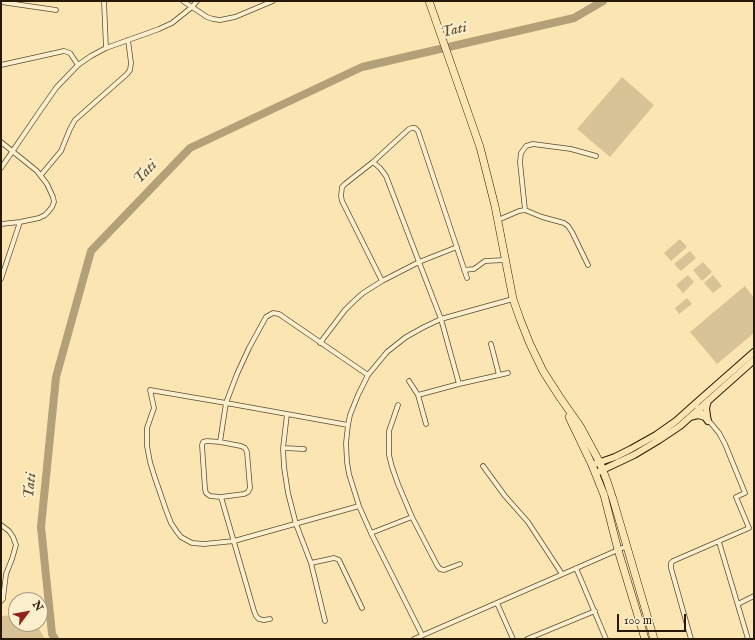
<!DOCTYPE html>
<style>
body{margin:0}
#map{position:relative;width:755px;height:640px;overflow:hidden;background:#fbe6b3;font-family:"IM FELL English",serif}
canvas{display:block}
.frame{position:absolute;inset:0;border:2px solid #281904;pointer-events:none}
.north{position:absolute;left:8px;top:592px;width:40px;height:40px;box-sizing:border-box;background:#fcefce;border:1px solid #a7997d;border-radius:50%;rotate:58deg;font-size:11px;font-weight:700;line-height:16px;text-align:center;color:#281904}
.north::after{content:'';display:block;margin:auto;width:14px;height:18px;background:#8f2418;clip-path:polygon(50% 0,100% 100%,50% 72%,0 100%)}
.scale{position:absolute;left:617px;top:614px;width:69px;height:18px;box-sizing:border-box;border:2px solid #281904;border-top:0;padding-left:5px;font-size:12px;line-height:14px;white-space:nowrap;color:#281904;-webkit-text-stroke:3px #fcefce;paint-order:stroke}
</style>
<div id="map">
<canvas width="755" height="640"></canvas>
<div class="frame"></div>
<div class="north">N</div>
<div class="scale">100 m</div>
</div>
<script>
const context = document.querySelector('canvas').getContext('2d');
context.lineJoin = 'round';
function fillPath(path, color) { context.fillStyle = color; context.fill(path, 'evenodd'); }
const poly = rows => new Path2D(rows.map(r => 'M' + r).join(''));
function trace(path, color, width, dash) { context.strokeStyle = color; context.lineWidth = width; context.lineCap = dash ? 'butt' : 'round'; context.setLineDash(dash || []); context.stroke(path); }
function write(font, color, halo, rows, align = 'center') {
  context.font = font + ' "IM FELL English",serif'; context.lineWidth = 4; context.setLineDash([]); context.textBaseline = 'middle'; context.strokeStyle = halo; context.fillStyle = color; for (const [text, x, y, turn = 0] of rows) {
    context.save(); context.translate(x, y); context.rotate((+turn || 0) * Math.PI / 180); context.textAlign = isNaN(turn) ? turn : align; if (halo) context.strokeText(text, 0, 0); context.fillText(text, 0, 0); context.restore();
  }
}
fillPath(poly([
 [622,77,654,105,610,157,577,129],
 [680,239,687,247,671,261,664,253],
 [690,251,696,258,681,271,674,264],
 [703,262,712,272,702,281,693,270],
 [688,275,694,282,683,293,676,285],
 [713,275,722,286,713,293,704,283],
 [745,286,754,298,754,333,717,364,690,332],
 [687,298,692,304,679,314,675,308],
 [16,615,16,624,36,624,45,639,1,639,1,616]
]), '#d7c395');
trace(poly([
 [55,639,52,634,41,527,56,377,91,251,190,148,362,67,574,18,603,1]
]), '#b3a078', 8);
const street = poly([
 [104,1,106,48],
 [183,1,207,17,213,19,220,20,235,17,273,1],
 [1,2,56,10],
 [1,65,64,51,70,53,78,65],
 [1,142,37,171,47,184,53,197,54,202,52,207,48,212,45,215,39,218,20,222,1,224],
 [373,162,409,129,412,128,415,128,418,131,467,278],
 [1,168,40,111,56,88,78,65,91,56,106,48,148,33,159,29,172,23,192,7,197,1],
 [41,175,61,151,70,129,75,120,127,74,130,70,131,63,128,40],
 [525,210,520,162,521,153,526,146,533,144,571,149,596,156],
 [498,220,519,211,525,210,542,217,564,223,568,226,572,232,588,265],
 [464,270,474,269,485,261,505,260],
 [1,279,20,222],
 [382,281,342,201,341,196,342,187,345,184,373,162,380,168,386,176,419,262,441,319,459,384],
 [320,343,345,310,353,302,363,293,382,281,419,262,457,247],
 [491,344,499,375],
 [409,381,418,395,426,424],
 [418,395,459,384,508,373],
 [398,405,389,431,389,455,392,467,398,484,412,517,437,565,440,569,444,570,460,564],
 [287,414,283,448,284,467,288,493,296,524,311,563,325,621],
 [348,425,226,403,150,390,154,408,147,428,147,446,150,462,154,475,166,510,171,523,177,532,181,537,192,543,204,544,234,541,359,506],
 [207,441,220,442,241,446,245,448,247,452,250,488,248,492,244,494,221,497,210,496,206,493,205,489,202,445,203,442,207,441],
 [220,442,226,403,237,374,249,348,266,317,273,313,279,314,368,375],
 [283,448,304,449],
 [483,466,505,496,528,522,562,574],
 [221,497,254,611,256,616,259,619,264,620,270,619],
 [1,525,9,531,13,537,16,545,12,559,6,574,3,599,1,601],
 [371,533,412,517],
 [719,542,748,639],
 [311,563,334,558,339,560,362,608],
 [576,568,606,639],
 [497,603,513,639],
 [738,604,754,596],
 [422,635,371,533,359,506,349,474,347,462,346,443,348,425,350,415,358,395,368,375,387,352,406,337,424,327,441,319,473,310,513,299],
 [414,639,627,546],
 [527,639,595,611],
 [691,639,671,568,671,563,673,561,749,528,736,497,745,493,725,444,719,433,695,404]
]);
const primary = poly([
 [690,417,698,415,705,417,708,421],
 [708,421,707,416,706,408,708,401],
 [592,465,615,457,631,449,656,435,676,421,695,404,754,352],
 [596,473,634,455,659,440,680,426,754,360]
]);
const highway = poly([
 [429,1,480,147,495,206,513,299,520,319,530,344,543,371,559,396,580,426,600,463,607,481,613,499,654,639],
 [569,417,592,465,604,495,618,550,645,639]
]);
trace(street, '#5d4c30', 5.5);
trace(primary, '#281904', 8);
trace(highway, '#281904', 8);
trace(street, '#fcefce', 4);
trace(primary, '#fbe6b3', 6);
trace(highway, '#fbe6b3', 7);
write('italic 15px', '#604f32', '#fcefce', [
 ["Tati",454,31,-13],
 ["Tati",146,173,-46],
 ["Tati",31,486,-84]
]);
</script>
